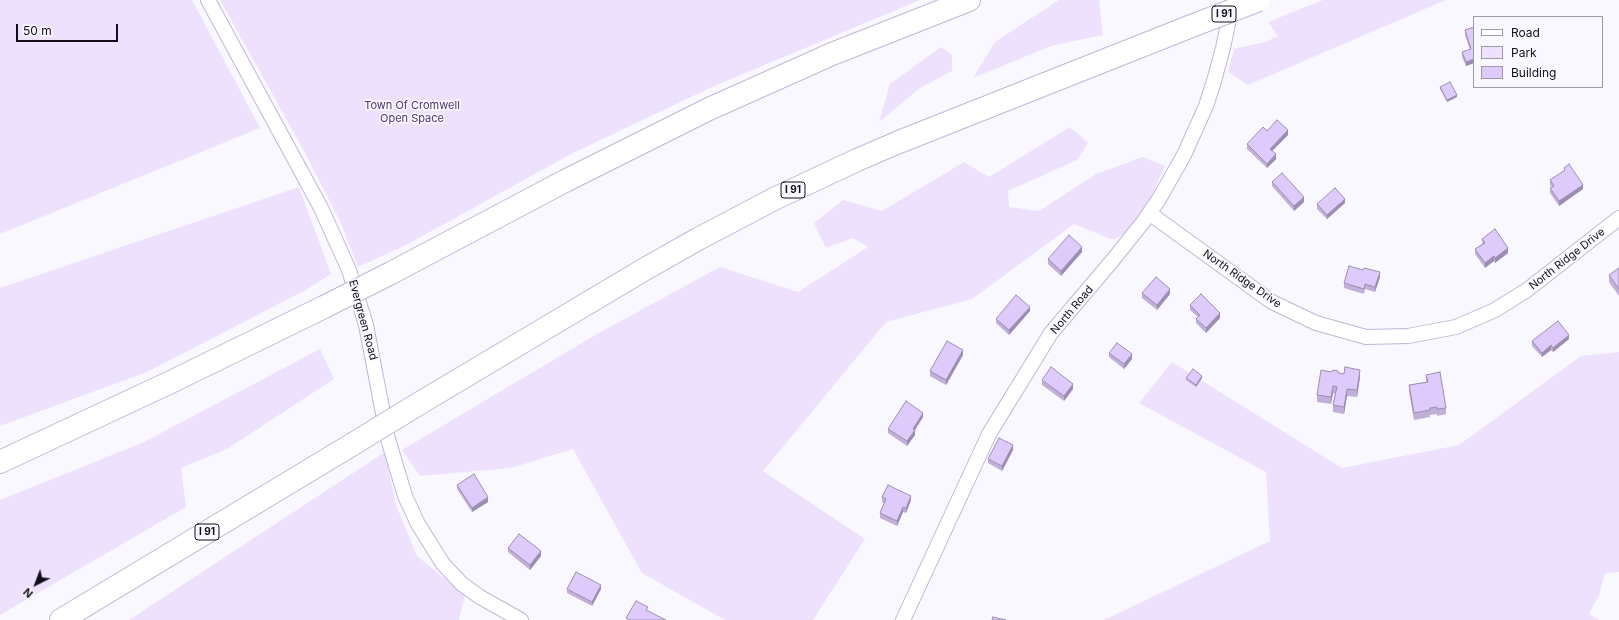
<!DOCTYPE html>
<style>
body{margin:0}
#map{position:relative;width:1619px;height:620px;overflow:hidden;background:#faf8ff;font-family:Inter,sans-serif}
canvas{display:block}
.legend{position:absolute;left:1473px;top:16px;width:130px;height:72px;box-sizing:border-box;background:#faf8ff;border:1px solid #9d9aa3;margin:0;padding:5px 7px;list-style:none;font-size:12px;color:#120d18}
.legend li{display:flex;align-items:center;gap:8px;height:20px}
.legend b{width:20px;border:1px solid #9d9aa3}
.north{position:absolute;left:16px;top:564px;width:40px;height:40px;-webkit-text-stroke:3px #faf8ff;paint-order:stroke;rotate:222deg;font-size:11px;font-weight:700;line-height:16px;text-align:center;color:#120d18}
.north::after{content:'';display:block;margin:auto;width:14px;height:18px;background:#120d18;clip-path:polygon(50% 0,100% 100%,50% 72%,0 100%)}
.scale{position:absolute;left:16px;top:24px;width:102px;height:18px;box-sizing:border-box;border:2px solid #120d18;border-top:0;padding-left:5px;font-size:12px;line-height:14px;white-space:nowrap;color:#120d18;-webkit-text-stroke:3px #faf8ff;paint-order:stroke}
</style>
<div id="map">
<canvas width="1619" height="620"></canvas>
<ul class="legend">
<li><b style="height:5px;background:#fff"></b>Road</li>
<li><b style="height:11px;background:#ede1fe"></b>Park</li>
<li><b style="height:11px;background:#dfcbfb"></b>Building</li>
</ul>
<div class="north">N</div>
<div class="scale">50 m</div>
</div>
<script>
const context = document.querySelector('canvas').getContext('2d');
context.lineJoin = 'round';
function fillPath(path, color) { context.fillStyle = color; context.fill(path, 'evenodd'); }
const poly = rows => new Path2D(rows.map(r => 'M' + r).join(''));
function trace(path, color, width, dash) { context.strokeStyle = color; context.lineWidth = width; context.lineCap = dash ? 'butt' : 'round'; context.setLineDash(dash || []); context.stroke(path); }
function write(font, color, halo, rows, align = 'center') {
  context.font = font + ' Inter,sans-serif'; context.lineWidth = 3.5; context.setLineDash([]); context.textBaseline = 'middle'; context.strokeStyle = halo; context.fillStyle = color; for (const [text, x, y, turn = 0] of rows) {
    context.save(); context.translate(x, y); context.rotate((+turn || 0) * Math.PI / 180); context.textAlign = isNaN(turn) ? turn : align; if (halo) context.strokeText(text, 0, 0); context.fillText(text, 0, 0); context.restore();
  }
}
fillPath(poly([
 [0,0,192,0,260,128,0,234],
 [220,0,920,0,712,87,573,153,406,245,358,267,340,221,304,151],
 [1059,0,1099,0,1103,35,1051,46,973,78,995,42],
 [1323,0,1446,0,1248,85,1228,72,1234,49,1265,42,1278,36,1268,22],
 [941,47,952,55,952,71,920,88,879,122,890,84],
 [1070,127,1088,143,1077,160,1008,191,1009,207,1039,211,1096,174,1143,157,1165,166,1137,228,1113,240,1074,224,972,299,886,322,763,471,865,539,813,620,725,620,642,573,573,449,511,468,420,476,402,450,597,334,720,267,798,292,868,247,853,238,826,248,814,223,843,200,882,211,964,162,989,177],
 [299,187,331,274,304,291,147,372,0,426,0,288],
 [320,349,334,379,227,449,181,468,186,507,0,615,0,500,144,442],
 [1619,352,1619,572,1605,573,1599,595,1589,614,1599,620,1104,620,1270,541,1266,472,1139,403,1172,362,1342,468,1459,445,1581,356],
 [385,452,396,505,417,556,465,595,459,620,129,620]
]), '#ede1fe');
const street = poly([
 [208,0,321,208,349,270,366,325,388,439,405,496,418,524,443,564,462,584,480,597,521,620],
 [1149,213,1272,302,1316,323,1366,337,1408,336,1456,327,1495,310,1527,290,1619,218],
 [903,620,989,434,1051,333,1112,261,1144,221,1159,199,1184,155,1206,106,1214,81,1223,48,1232,4]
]);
const highway = poly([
 [391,273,565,181,709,109,832,54,969,0],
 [420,403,645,269,698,239,774,199,857,160,899,142,1189,27],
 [0,462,173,381,324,307],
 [61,620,353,444]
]);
trace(street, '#c3b5d6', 16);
trace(highway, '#c3b5d6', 24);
trace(street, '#fff', 14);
trace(highway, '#fff', 22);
const highwayBridge = poly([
 [1189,27,1259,0],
 [324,307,391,273],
 [353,444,420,403]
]);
trace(highwayBridge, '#c3b5d6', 24, []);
trace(highwayBridge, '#fff', 22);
fillPath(poly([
 [1474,27,1474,63,1466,66,1462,57,1462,52,1470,50,1465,35,1465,30],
 [1440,87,1457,97,1447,102,1440,89],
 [1267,131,1288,135,1272,151,1276,159,1267,168,1247,149,1247,144],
 [1564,168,1583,189,1559,206,1550,193,1550,188,1552,187,1550,185,1550,180,1564,171],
 [1272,182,1304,202,1294,211,1272,186],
 [1345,203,1327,219,1317,209,1317,204],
 [1482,239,1508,253,1495,263,1494,261,1485,268,1475,254,1475,249,1482,244],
 [1082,252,1061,276,1048,264,1048,259],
 [1619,268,1619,296,1609,282,1609,275],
 [1380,277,1375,292,1365,289,1364,294,1344,288,1344,283],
 [1142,293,1170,294,1157,310,1142,298],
 [1190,305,1220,318,1206,333,1196,323,1196,319,1198,317,1190,310],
 [1030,311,1009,335,996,323,996,319],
 [1569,339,1553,352,1551,350,1542,357,1532,346,1532,341],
 [1109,353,1132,359,1124,369,1109,357],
 [963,355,946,385,930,376,930,371],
 [1338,373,1360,377,1357,397,1347,396,1344,414,1333,412,1333,405,1335,394,1333,393,1331,404,1317,402,1317,395],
 [1426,375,1446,408,1446,414,1437,416,1437,414,1430,415,1430,417,1414,420,1409,392,1409,385,1426,382],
 [1186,378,1202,378,1196,387,1186,380],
 [1042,380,1073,389,1064,401,1042,385],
 [923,417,915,430,915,435,907,446,888,433,888,429],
 [1013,450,1002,471,988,463,988,459],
 [457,485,488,502,472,512,457,489],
 [882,497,911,500,906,513,903,512,897,526,880,518,880,513,884,503,882,502],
 [508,548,541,556,530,570,508,552],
 [567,589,601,589,592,606,567,593]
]), '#c0afd8');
fillPath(poly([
 [1474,59,1474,63,1466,66,1466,62],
 [1457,95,1457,97,1447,102,1447,100],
 [1288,130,1288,135,1270,153,1270,149],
 [1276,154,1276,159,1267,168,1267,164],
 [1583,185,1583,189,1559,206,1559,201],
 [1304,197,1304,202,1294,211,1294,206],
 [1345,199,1345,203,1327,219,1327,215],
 [1082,247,1082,252,1061,276,1061,271],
 [1508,248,1508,253,1495,263,1495,258],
 [1494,256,1494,261,1485,268,1485,263],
 [1380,272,1380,277,1375,292,1375,287],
 [1170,289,1170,294,1157,310,1157,305],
 [1030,307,1030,311,1009,335,1009,330],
 [1220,313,1220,318,1206,333,1206,328],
 [1569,335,1569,339,1553,352,1553,348],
 [1551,345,1551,350,1542,357,1542,353],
 [963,350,963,355,946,385,946,380],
 [1132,354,1132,359,1124,369,1124,364],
 [1360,370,1360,377,1357,397,1357,390],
 [1202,376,1202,378,1196,387,1196,385],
 [1073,384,1073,389,1064,401,1064,396],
 [1333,386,1333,393,1331,404,1331,397],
 [1347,389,1347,396,1344,414,1344,407],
 [923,413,923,417,913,433,913,429],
 [915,430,915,435,907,446,907,441],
 [1013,445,1013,450,1002,471,1002,466],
 [911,496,911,500,906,513,906,508],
 [488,497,488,502,472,512,472,508],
 [903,507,903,512,897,526,897,521],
 [541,551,541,556,530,570,530,565],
 [601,585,601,589,592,606,592,602]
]), '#9c8eb0');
const building = poly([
 [1474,27,1474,59,1466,62,1462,52,1471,49,1465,30,1474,27],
 [1450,82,1457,95,1447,100,1440,87,1450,82],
 [1277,120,1288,130,1270,149,1276,154,1267,164,1247,144,1263,127,1267,131,1277,120],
 [1569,164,1583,185,1559,201,1550,188,1554,186,1550,180,1565,170,1564,168,1569,164],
 [1282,173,1304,197,1294,206,1272,182,1282,173],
 [1335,188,1345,199,1327,215,1317,204,1335,188],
 [1495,229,1508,248,1495,258,1494,256,1485,263,1475,249,1485,243,1482,239,1495,229],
 [1069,235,1082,247,1061,271,1048,259,1069,235],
 [1349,266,1363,270,1364,268,1380,272,1375,287,1365,284,1364,289,1344,283,1349,266],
 [1619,268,1619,289,1609,275,1619,268],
 [1156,277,1170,289,1157,305,1142,293,1156,277],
 [1201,294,1220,313,1206,328,1196,319,1200,315,1190,305,1201,294],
 [1016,295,1030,307,1009,330,996,319,1016,295],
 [1558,321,1569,335,1553,348,1551,345,1542,353,1532,341,1558,321],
 [947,341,963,350,946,380,930,371,947,341],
 [1117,343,1132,354,1124,364,1109,353,1117,343],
 [1051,367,1073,384,1064,396,1042,380,1051,367],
 [1345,367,1360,370,1357,390,1347,389,1344,407,1333,405,1337,387,1333,386,1331,397,1317,395,1321,370,1331,372,1333,370,1338,371,1338,373,1344,374,1345,367],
 [1193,369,1202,376,1196,385,1186,378,1193,369],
 [1440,372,1446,408,1437,409,1437,407,1430,408,1430,410,1414,413,1409,385,1428,382,1426,375,1440,372],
 [906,401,923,413,913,429,915,430,907,441,888,429,906,401],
 [999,438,1013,445,1002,466,988,459,999,438],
 [474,474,488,497,472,508,457,485,474,474],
 [888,485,911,496,906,508,903,507,897,521,880,513,886,499,882,497,888,485],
 [519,534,541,551,530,565,508,548,519,534],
 [576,572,601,585,592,602,567,589,576,572],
 [636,601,648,607,646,610,666,620,630,620,626,618,636,601],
 [993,617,1006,620,992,620,993,617]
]);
fillPath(building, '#dfcbfb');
trace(building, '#9c8eb0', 1);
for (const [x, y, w] of [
 [1224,14,24],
 [793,190,24],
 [207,532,24]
]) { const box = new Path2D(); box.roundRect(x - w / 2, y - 8, w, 16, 3); context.fillStyle = '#faf8ff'; context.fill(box); trace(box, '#120d18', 1); }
write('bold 10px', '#120d18', null, [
 ["I 91",1224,14],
 ["I 91",793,190],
 ["I 91",207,532]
]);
write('11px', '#50346e', '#faf8ff', [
 ["Town Of Cromwell",412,106],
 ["Open Space",412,119]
]);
write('11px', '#120d18', '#faf8ff', [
 ["North Ridge Drive",1567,259,-38],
 ["North Ridge Drive",1242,279,35],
 ["North Road",1072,310,-50],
 ["Evergreen Road",363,320,75]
]);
</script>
